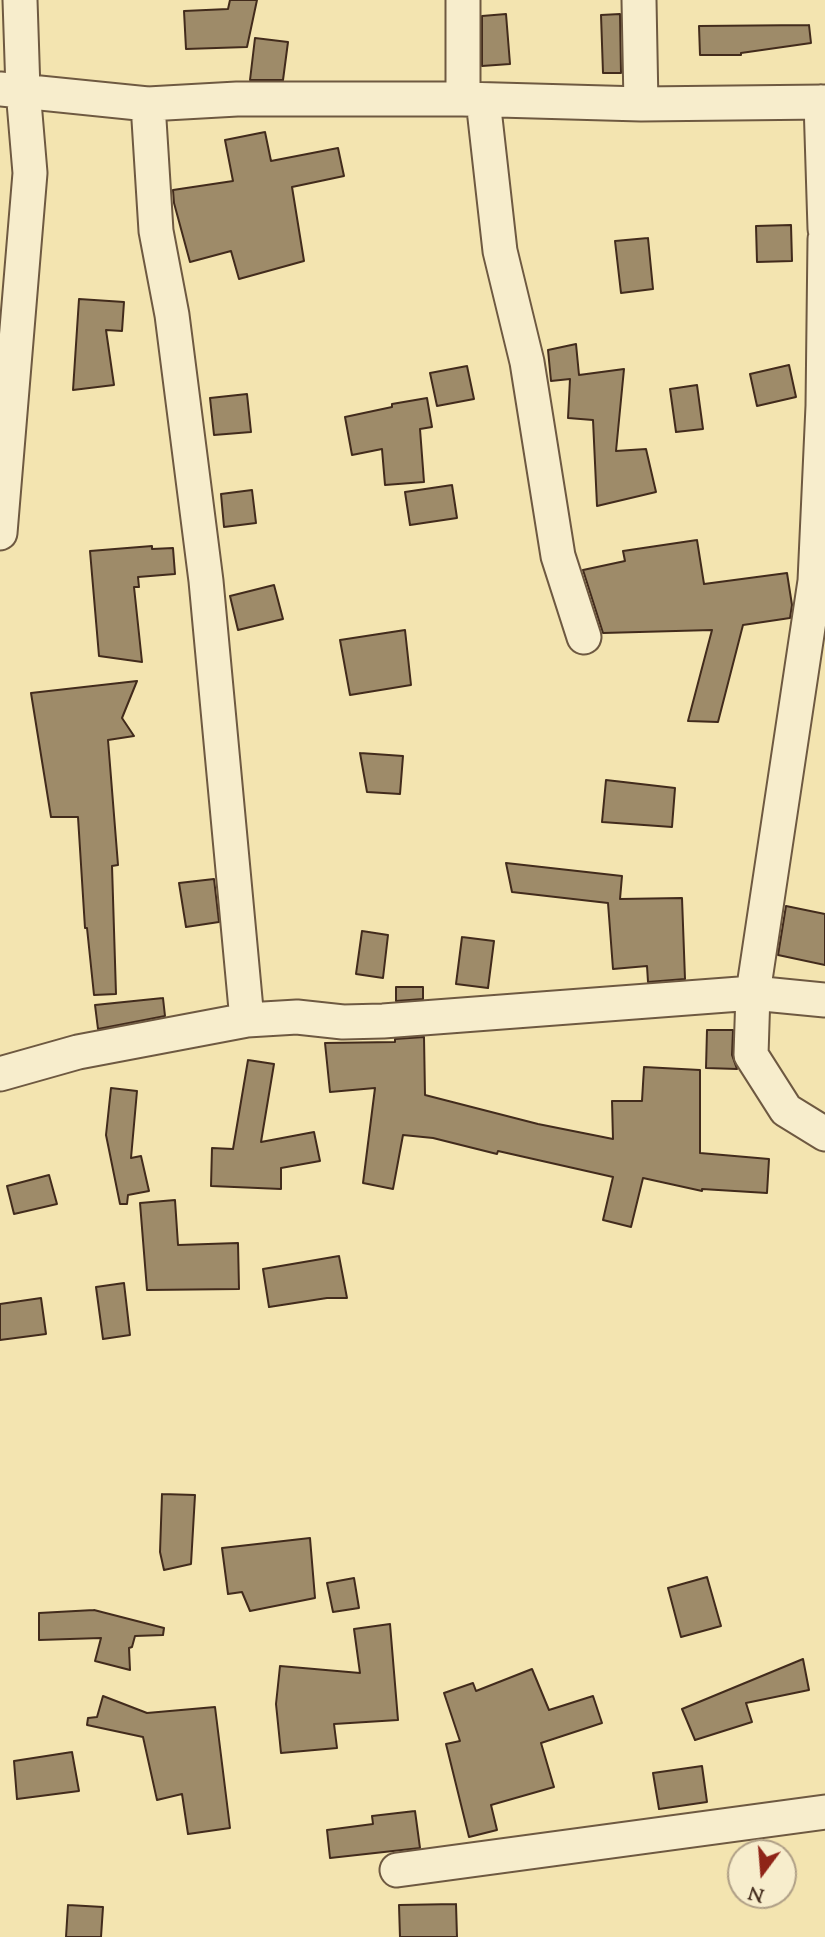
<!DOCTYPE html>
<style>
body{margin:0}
#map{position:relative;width:825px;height:1937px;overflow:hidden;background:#f3e4b0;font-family:"Sorts Mill Goudy",serif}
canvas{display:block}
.north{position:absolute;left:727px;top:1839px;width:70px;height:70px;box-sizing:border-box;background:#f7edcc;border:2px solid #af9f86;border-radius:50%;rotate:196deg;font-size:19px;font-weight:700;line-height:28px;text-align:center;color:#422b1c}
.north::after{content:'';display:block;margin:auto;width:24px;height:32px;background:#8f2418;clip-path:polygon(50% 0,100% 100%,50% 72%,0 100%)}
</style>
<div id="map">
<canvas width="825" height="1937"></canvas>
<div class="north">N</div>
</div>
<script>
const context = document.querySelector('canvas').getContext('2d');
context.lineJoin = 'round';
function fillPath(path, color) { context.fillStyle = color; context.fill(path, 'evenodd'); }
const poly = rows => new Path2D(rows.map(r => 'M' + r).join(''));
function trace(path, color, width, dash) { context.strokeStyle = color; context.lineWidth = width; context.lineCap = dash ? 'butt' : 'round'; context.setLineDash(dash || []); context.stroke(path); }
const building = poly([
 [230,0,257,0,247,47,186,49,184,11,228,9,230,0],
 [506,14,510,64,482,66,482,16,506,14],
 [620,14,621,73,603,73,601,15,620,14],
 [809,25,811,43,741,53,741,55,700,55,699,26,809,25],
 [255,38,288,42,283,80,250,80,255,38],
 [265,132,271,161,338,148,344,176,292,187,304,261,239,279,231,251,190,262,174,203,173,190,233,181,225,140,265,132],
 [791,225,792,261,757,262,756,226,791,225],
 [648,238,653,289,621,293,615,241,648,238],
 [79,299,124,302,122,331,106,330,114,385,73,390,79,299],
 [576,344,579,375,624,369,616,451,646,449,656,492,597,506,593,420,568,418,570,379,551,381,548,350,576,344],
 [789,365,796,397,757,406,750,374,789,365],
 [467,366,474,399,437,406,430,373,467,366],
 [697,385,703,429,676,432,670,389,697,385],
 [247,394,251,432,214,435,210,398,247,394],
 [427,398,432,427,420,429,424,482,385,485,382,449,352,455,345,417,392,407,392,404,427,398],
 [452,485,457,518,410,525,405,492,452,485],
 [252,490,256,523,224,527,221,494,252,490],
 [697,540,704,584,787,573,792,605,790,618,743,625,718,722,688,721,712,630,603,633,583,570,625,561,623,551,697,540],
 [152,546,152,549,173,548,175,574,138,577,139,587,134,587,142,662,99,656,90,551,152,546],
 [274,585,283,619,238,630,230,596,274,585],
 [405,630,411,685,350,695,340,640,405,630],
 [137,681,122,718,134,736,108,740,118,865,112,866,116,994,94,995,87,928,85,928,78,817,51,817,31,693,137,681],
 [360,753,403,756,400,794,367,792,360,753],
 [606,780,675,788,672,827,602,822,606,780],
 [506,863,622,876,620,899,682,898,685,979,648,982,647,966,613,969,608,903,512,892,506,863],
 [214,879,219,922,186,927,179,883,214,879],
 [786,906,825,914,825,965,778,955,786,906],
 [362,931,388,935,383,978,356,974,362,931],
 [462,937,494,941,488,988,456,984,462,937],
 [396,987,423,987,423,999,396,1001,396,987],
 [163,998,165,1016,98,1029,95,1005,163,998],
 [707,1030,733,1030,732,1055,737,1069,706,1068,707,1030],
 [424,1037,425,1095,538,1124,613,1139,612,1101,642,1101,644,1067,700,1070,700,1153,769,1159,767,1193,702,1189,702,1191,643,1178,631,1227,603,1220,613,1177,498,1151,497,1154,433,1138,403,1135,393,1189,363,1183,375,1088,330,1092,325,1043,395,1042,395,1039,424,1037],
 [248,1060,274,1064,261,1142,314,1132,320,1161,281,1168,281,1189,211,1186,212,1148,233,1149,248,1060],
 [111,1088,137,1091,131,1158,141,1156,149,1191,128,1195,127,1204,120,1204,106,1135,111,1088],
 [49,1175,57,1204,14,1214,7,1186,49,1175],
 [175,1200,178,1245,238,1243,239,1289,147,1290,140,1203,175,1200],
 [339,1256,347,1298,327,1298,269,1307,263,1269,339,1256],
 [124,1283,130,1335,103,1339,96,1287,124,1283],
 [41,1298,46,1334,0,1340,0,1304,41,1298],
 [162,1494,195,1495,191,1564,164,1570,160,1552,162,1494],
 [310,1538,315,1598,250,1611,242,1592,228,1594,222,1548,310,1538],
 [707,1577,721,1626,681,1637,668,1588,707,1577],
 [354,1578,359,1608,333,1612,327,1583,354,1578],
 [94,1610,164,1628,163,1635,135,1636,132,1647,129,1648,130,1670,95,1661,101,1638,39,1640,39,1613,94,1610],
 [390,1624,398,1720,334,1724,337,1748,281,1753,276,1704,280,1666,360,1673,354,1629,390,1624],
 [803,1659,809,1690,746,1703,752,1722,695,1740,682,1709,803,1659],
 [532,1669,549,1710,593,1696,602,1723,541,1743,554,1787,491,1805,497,1830,469,1837,446,1744,460,1741,444,1693,473,1683,476,1691,532,1669],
 [103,1696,147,1713,215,1707,230,1828,188,1834,182,1794,157,1800,143,1737,87,1725,88,1718,97,1717,103,1696],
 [72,1752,79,1791,17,1799,14,1761,72,1752],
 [702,1766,707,1802,659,1809,653,1773,702,1766],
 [415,1811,420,1848,330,1858,327,1830,373,1824,372,1816,415,1811],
 [456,1904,457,1937,400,1937,399,1905,456,1904],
 [68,1905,103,1907,101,1937,66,1937,68,1905]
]);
fillPath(building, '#9e8b69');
trace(building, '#422b1c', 2);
const street = poly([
 [639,0,641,104],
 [0,89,148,104,237,99,463,99,641,104,825,102],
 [463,99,463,0],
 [483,100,500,251,527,362,558,556,584,637],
 [821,102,825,229],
 [148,104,156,231,172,315,206,581,247,1020],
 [825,239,823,406,815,581,753,993,751,1055,786,1110,825,1134],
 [0,533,30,173,23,90,20,0],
 [0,1074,78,1052,247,1020,297,1017,343,1022,383,1021,753,993,825,1000],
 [397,1870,825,1812]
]);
trace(street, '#6e5941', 37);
trace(street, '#f7edcc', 33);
</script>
